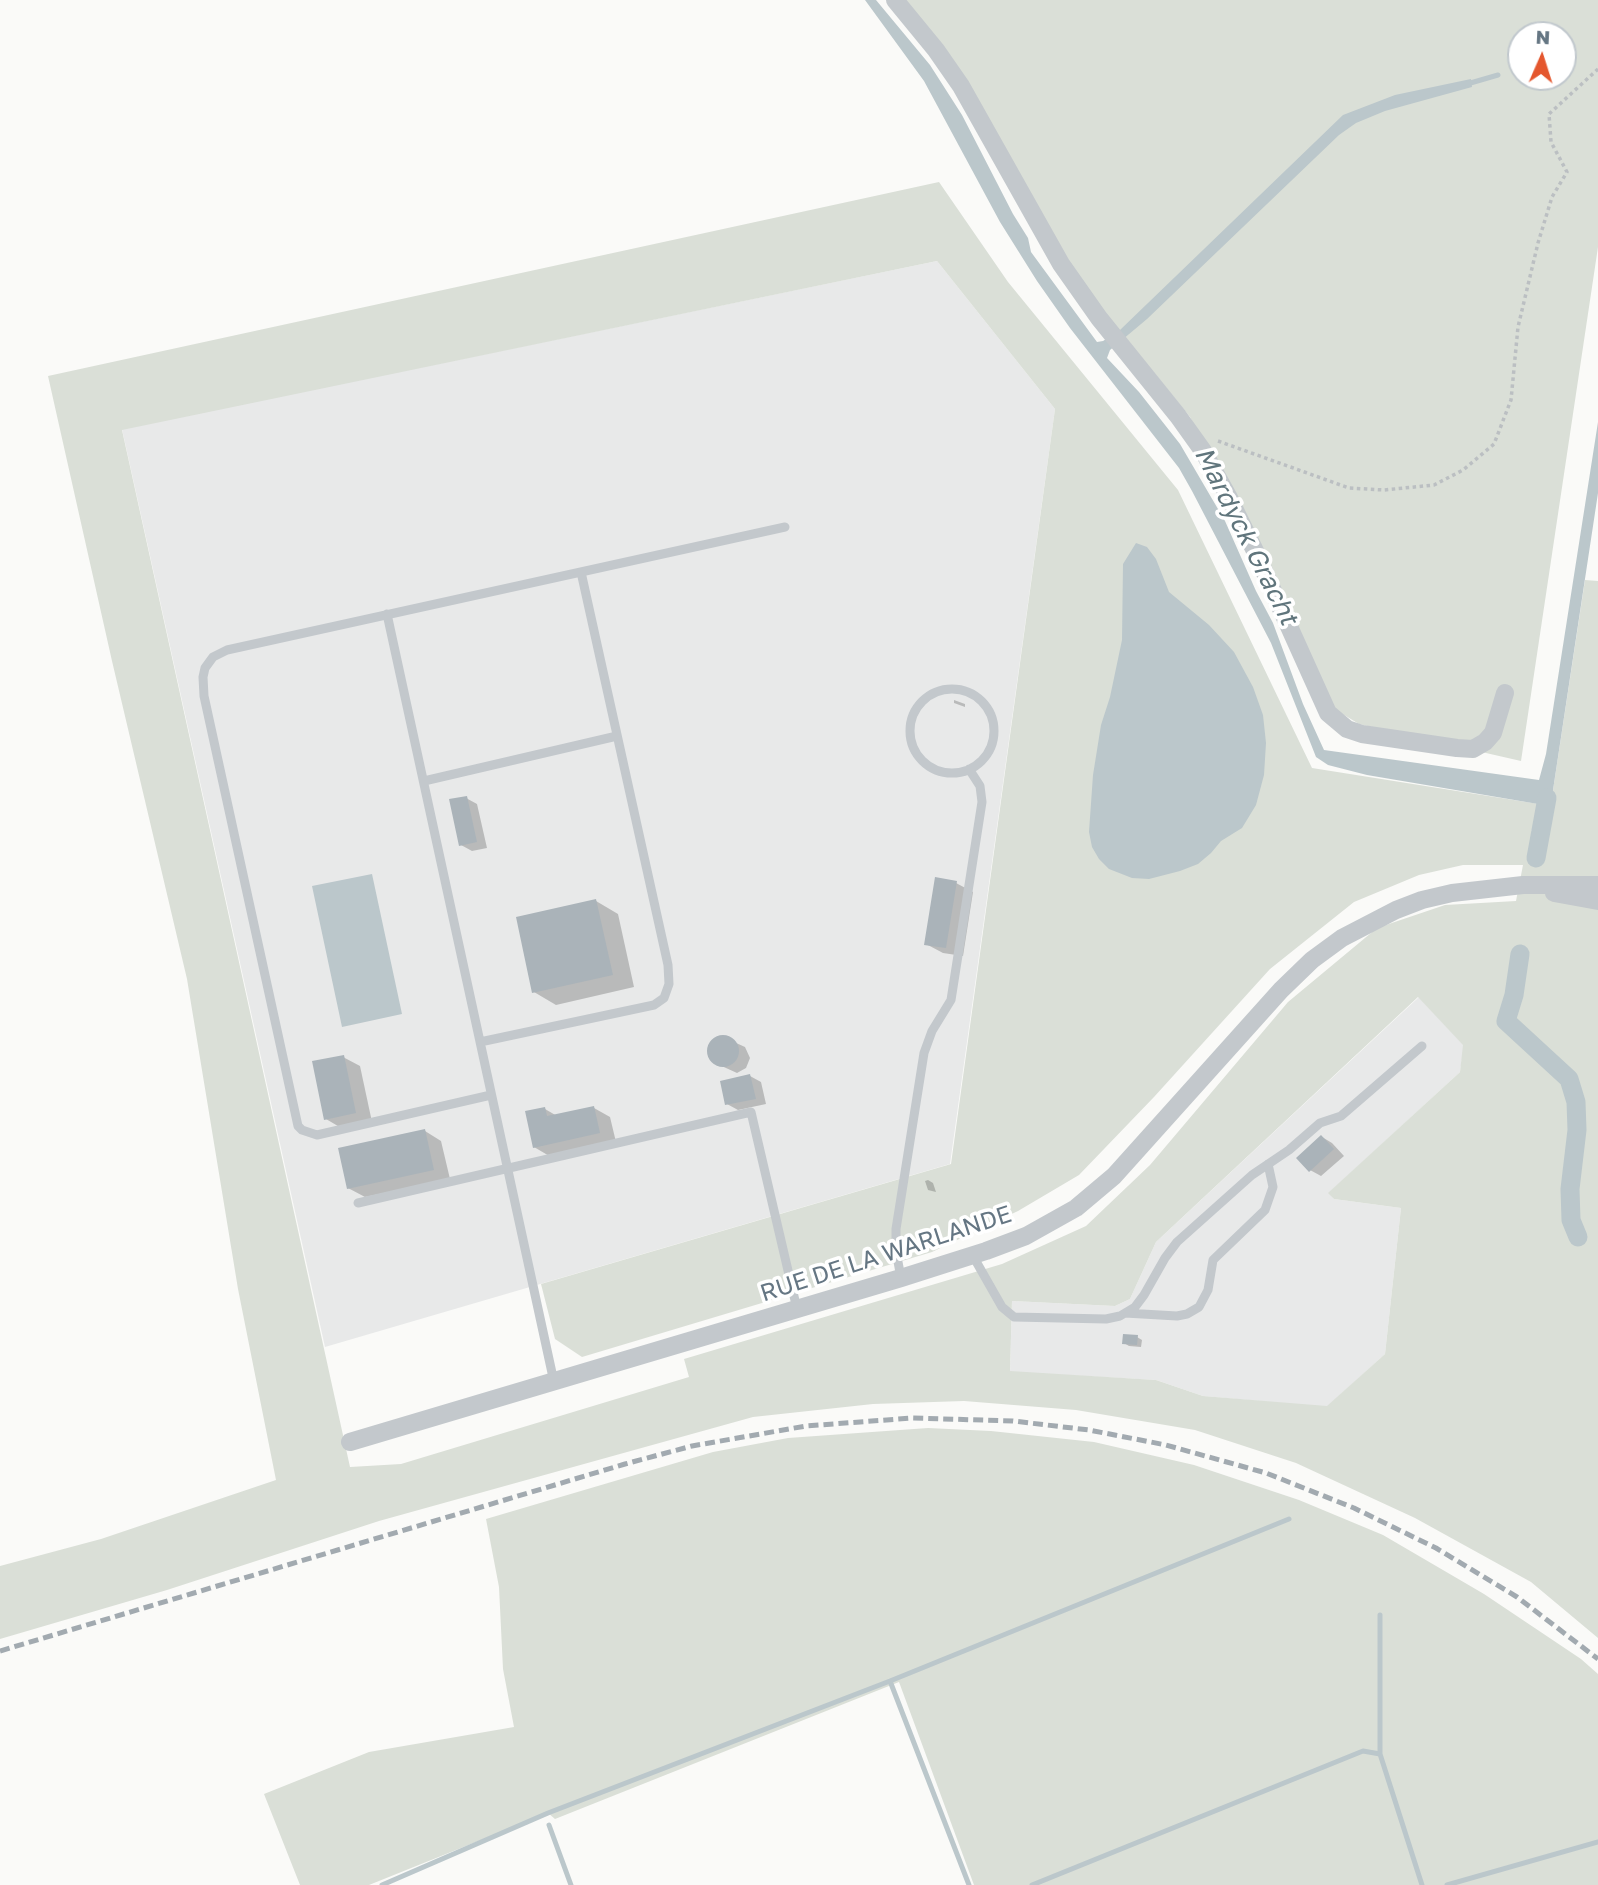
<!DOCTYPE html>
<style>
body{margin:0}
#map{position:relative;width:1598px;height:1885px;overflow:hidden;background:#fafaf8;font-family:"Golos Text",sans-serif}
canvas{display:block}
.north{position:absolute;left:1507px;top:21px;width:70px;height:70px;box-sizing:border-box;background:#fff;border:2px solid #c1c8cd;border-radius:50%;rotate:3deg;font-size:19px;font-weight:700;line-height:28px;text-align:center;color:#657683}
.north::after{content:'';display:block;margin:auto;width:24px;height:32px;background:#e4572e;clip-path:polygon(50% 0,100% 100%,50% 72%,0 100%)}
</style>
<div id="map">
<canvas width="1598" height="1885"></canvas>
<div class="north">N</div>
</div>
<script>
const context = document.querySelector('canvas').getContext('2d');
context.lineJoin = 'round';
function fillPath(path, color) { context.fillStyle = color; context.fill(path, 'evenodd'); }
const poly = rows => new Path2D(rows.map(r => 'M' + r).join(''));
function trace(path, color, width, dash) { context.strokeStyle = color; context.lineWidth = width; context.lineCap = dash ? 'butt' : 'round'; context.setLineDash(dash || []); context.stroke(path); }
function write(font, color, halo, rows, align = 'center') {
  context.font = font + ' "Golos Text",sans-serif'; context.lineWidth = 7; context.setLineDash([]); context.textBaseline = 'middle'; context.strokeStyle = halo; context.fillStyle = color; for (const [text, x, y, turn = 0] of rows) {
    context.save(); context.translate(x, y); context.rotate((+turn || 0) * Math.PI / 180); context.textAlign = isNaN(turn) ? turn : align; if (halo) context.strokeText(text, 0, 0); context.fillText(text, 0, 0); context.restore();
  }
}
fillPath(poly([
 [937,261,1055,409,950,1164,325,1347,122,429],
 [1419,997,1464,1045,1460,1072,1329,1193,1334,1199,1401,1208,1385,1354,1327,1407,1203,1396,1156,1380,1010,1372,1012,1301,1115,1306,1130,1299,1156,1242]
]), '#e8e9e9');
fillPath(poly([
 [904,0,1598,0,1598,247,1521,761,1359,724,1336,710,1190,417,1104,311,1044,225],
 [1521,35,1563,35,1563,77,1521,77],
 [939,182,1008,282,1178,490,1312,768,1539,804,1531,833,1535,823,1548,823,1585,580,1598,581,1598,1638,1531,1582,1415,1518,1296,1463,1195,1430,1076,1410,964,1401,873,1404,753,1417,379,1521,167,1590,0,1639,0,1566,101,1539,276,1480,238,1289,187,979,112,661,48,376],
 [937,261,1055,409,951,1164,541,1284,555,1339,582,1357,932,1252,1018,1211,1079,1175,1154,1097,1270,969,1354,902,1419,875,1463,865,1523,865,1516,901,1445,905,1377,928,1288,1002,1150,1165,1086,1226,1002,1264,684,1359,689,1377,401,1464,350,1467,122,430],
 [1418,997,1463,1045,1460,1072,1328,1193,1334,1199,1401,1208,1385,1354,1327,1406,1203,1396,1156,1380,1010,1371,1012,1301,1115,1306,1130,1299,1156,1242],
 [928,1428,991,1431,1094,1442,1194,1465,1299,1500,1383,1535,1484,1594,1581,1659,1598,1674,1598,1885,974,1885,899,1682,555,1819,548,1813,369,1885,300,1885,264,1794,369,1752,514,1727,503,1669,499,1587,486,1519,713,1452,788,1438]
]), '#dadfd7');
fillPath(poly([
 [865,0,876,0,930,65,962,115,1013,214,1028,238,1031,252,1097,342,1103,341,1120,330,1343,115,1395,95,1471,79,1472,87,1385,111,1356,123,1339,135,1147,319,1110,350,1107,358,1139,392,1180,444,1225,521,1256,591,1273,623,1303,704,1324,750,1539,780,1546,754,1598,422,1598,493,1548,823,1535,823,1538,804,1367,775,1328,765,1316,757,1271,643,1192,491,1179,468,1070,328,1037,281,1000,222,924,81],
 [1136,543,1147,547,1156,559,1169,592,1209,625,1234,652,1253,687,1263,715,1266,743,1264,775,1256,805,1242,828,1221,841,1211,853,1198,864,1180,871,1149,879,1132,878,1109,869,1099,859,1092,847,1089,832,1093,775,1101,725,1110,697,1122,640,1123,564],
 [372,874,402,1014,342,1027,312,886]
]), '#bbc7cb');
fillPath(poly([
 [954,700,965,704,965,707,954,703],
 [466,798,477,804,487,848,472,851,461,845],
 [956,883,973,892,963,956,943,953,926,944],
 [596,901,618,914,634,987,556,1005,534,992],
 [723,1037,745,1047,750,1058,746,1068,737,1073,715,1063,709,1054,710,1046,713,1041],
 [343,1057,360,1066,372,1122,343,1129,326,1119],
 [750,1076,761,1082,766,1104,738,1110,727,1104],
 [594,1108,610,1117,616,1142,551,1157,534,1147,545,1109,557,1116],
 [425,1131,441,1141,450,1179,365,1197,348,1188],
 [1322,1137,1332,1143,1344,1156,1321,1176,1310,1170],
 [928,1180,933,1183,936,1192,928,1190,925,1181],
 [1137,1337,1142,1340,1141,1347,1129,1346,1124,1343]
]), '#0003');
trace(poly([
 [1467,84,1498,75],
 [1380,1615,1380,1754,1422,1885],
 [890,1681,969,1885],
 [549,1825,571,1885],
 [382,1885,548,1813,890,1681,1289,1519],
 [1032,1885,1363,1751,1380,1754],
 [1447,1885,1598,1842]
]), '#bbc7cb', 5);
trace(poly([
 [1536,858,1547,798],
 [1520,954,1514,995,1506,1021,1569,1079,1576,1102,1577,1130,1570,1189,1571,1220,1578,1237]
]), '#bbc7cb', 19);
fillPath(poly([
 [467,796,477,842,459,846,449,799],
 [935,877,957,881,946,948,924,945],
 [596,899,613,975,532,993,516,917],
 '707 1051a16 16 0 1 1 32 0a16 16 0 1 1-32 0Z',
 [344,1055,356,1113,324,1120,312,1061],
 [750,1074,756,1099,725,1105,720,1081],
 [594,1106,600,1133,533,1148,525,1111,545,1107,547,1116],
 [425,1129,434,1170,347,1189,338,1148],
 [1321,1135,1334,1149,1309,1172,1296,1158],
 [1123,1334,1138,1335,1137,1345,1122,1344]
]), '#aab3b9');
trace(poly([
 [1218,441,1349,488,1384,490,1434,485,1463,470,1494,444,1511,400,1518,327,1538,243,1552,197,1567,172,1551,142,1549,114,1598,69]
]), '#bbbfc2', 3.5, [3.5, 3.5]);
trace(poly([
 [387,614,554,1382],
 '910 731a42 42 0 1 1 84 0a42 42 0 1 1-84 0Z',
 [424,781,617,736],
 [480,1042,654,1005,664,998,669,984,668,965,581,572],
 [491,1095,317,1135,302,1130,298,1126,204,696,203,677,205,668,213,657,227,650,785,527],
 [358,1203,751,1112,797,1309],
 [973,1256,1002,1307,1014,1317,1106,1319,1120,1316,1135,1307,1144,1295,1165,1258,1177,1242,1252,1175,1289,1150,1320,1123,1341,1116,1422,1046],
 [901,1278,896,1251,896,1229,924,1053,932,1031,951,1000,982,802,980,786,969,769],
 [1125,1313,1177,1316,1187,1314,1199,1307,1208,1290,1213,1260,1265,1210,1273,1187,1268,1164]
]), '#c3c8cc', 9);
trace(poly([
 [895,0,936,50,961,86,1061,264,1099,318,1178,416,1203,451,1228,496,1255,551,1328,713,1347,729,1362,734,1457,748,1473,749,1485,742,1493,733,1505,693],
 [1554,893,1598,901],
 [350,1442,901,1278,986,1251,1026,1236,1076,1208,1114,1176,1281,990,1312,960,1342,938,1396,910,1422,900,1452,893,1523,885,1598,885]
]), '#c3c8cc', 18);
trace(poly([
 [0,1651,625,1464,692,1446,806,1426,913,1418,1013,1421,1089,1430,1166,1445,1266,1473,1354,1508,1436,1548,1517,1597,1598,1659]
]), '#a2aab0', 5, [10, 5]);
write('24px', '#657683', '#fff', [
 ["RUE DE LA WARLANDE",886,1254,-18]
]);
write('italic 26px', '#60757c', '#fff', [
 ["Mardyck Gracht",1246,536,63]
]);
</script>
